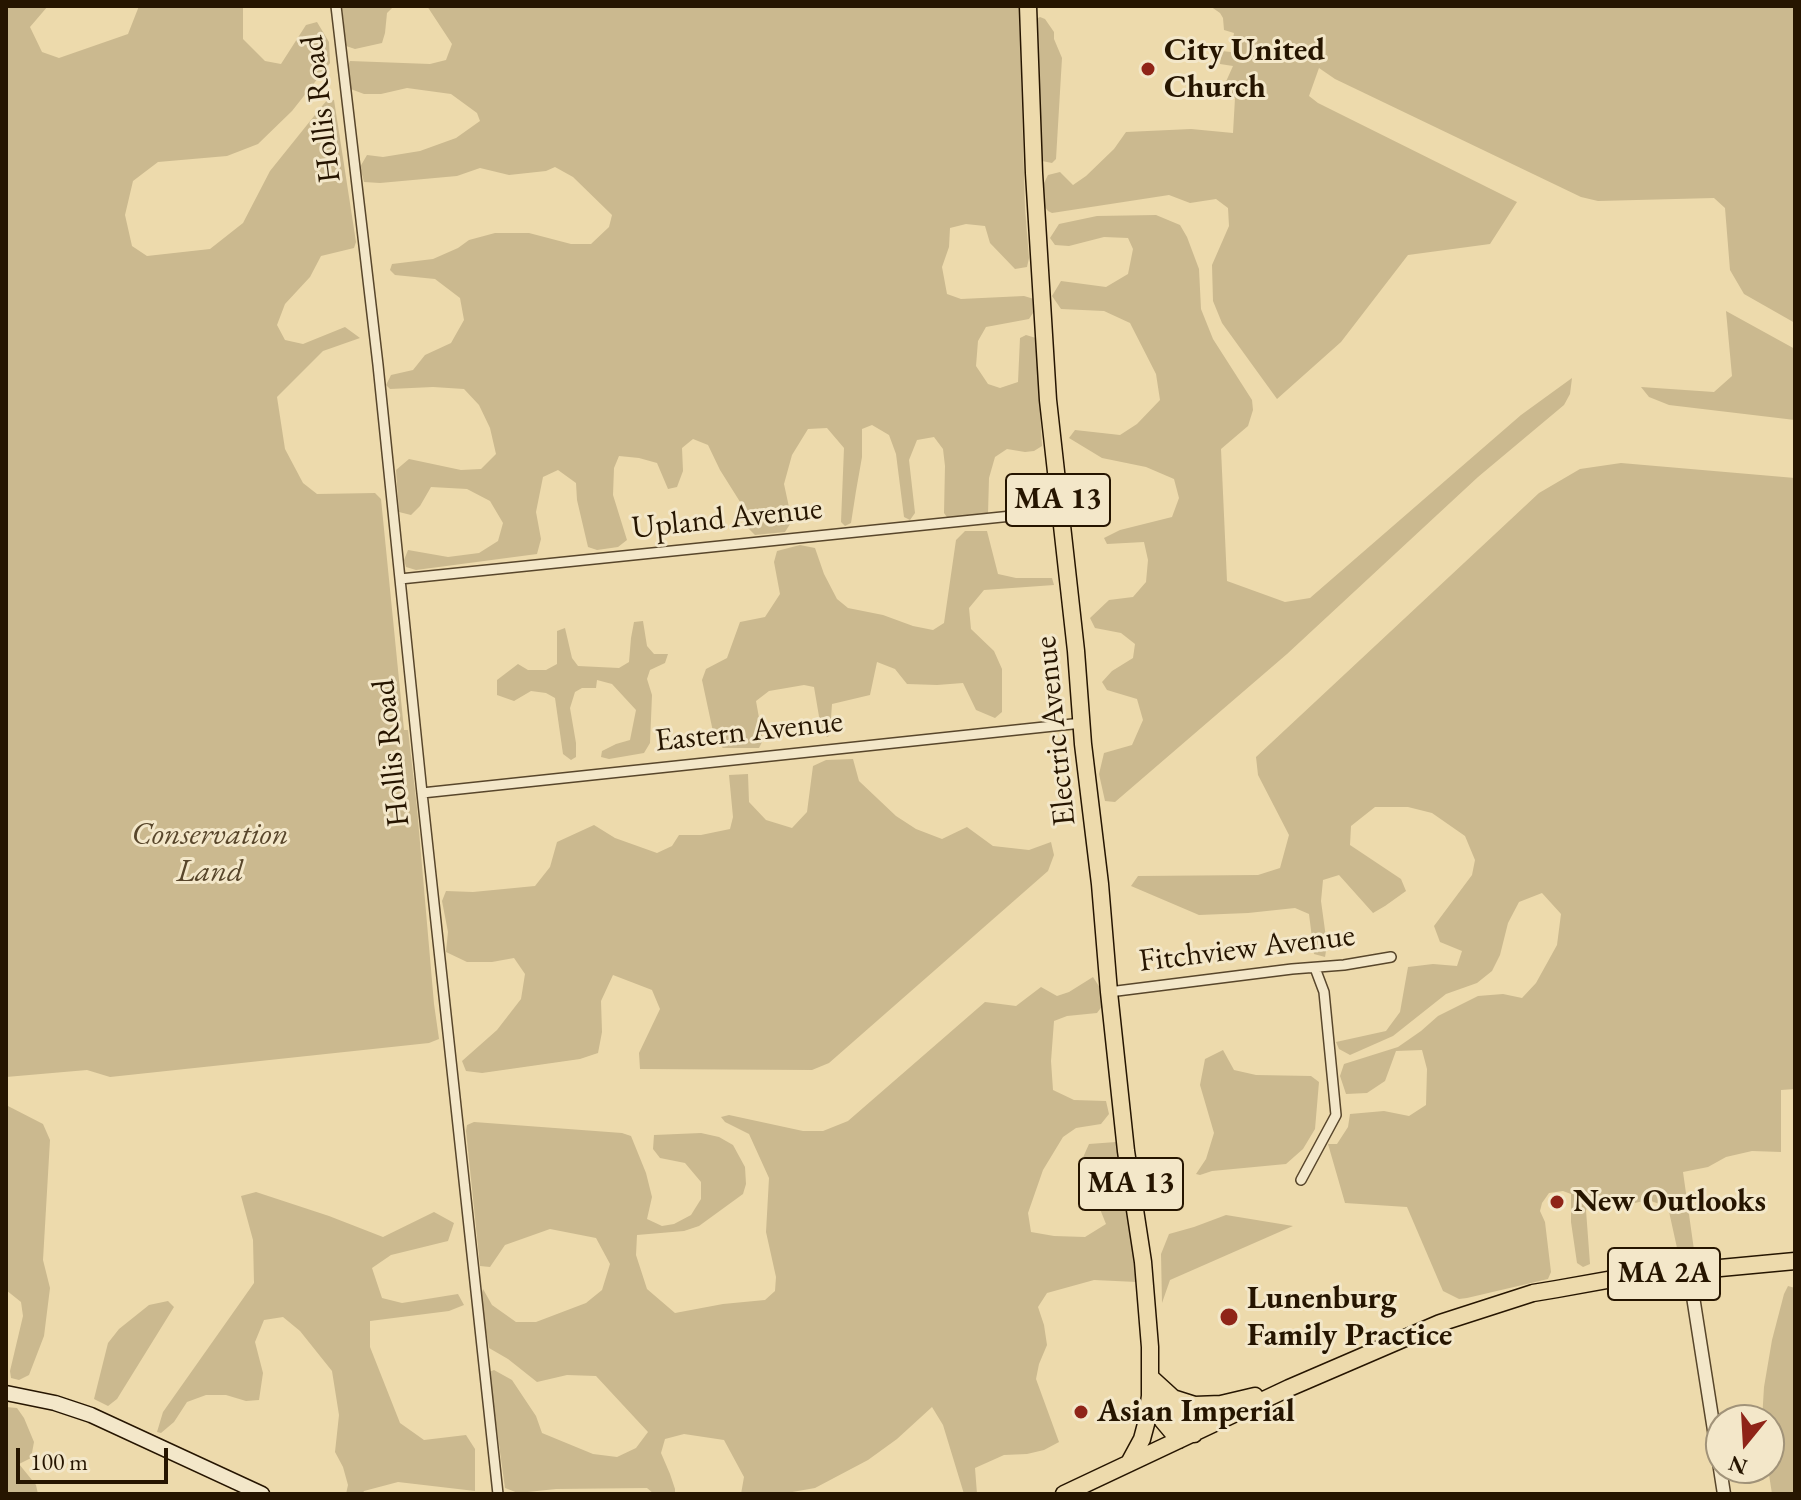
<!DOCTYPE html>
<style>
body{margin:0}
#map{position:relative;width:1801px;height:1500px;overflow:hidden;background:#eddaac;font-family:"EB Garamond",serif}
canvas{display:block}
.frame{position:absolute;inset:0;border:8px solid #261500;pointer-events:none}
.north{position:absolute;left:1705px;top:1404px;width:80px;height:80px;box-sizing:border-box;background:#f3e7c9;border:2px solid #a19379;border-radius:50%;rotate:198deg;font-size:22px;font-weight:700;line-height:32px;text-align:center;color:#261500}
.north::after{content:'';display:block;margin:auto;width:28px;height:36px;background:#8f2418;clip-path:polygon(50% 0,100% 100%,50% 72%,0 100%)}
.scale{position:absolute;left:16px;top:1448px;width:152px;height:36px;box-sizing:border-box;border:4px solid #261500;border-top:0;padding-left:10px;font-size:24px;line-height:28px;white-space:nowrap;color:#261500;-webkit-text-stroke:6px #f3e7c9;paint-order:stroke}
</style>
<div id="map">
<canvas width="1801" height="1500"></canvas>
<div class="frame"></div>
<div class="north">N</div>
<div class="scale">100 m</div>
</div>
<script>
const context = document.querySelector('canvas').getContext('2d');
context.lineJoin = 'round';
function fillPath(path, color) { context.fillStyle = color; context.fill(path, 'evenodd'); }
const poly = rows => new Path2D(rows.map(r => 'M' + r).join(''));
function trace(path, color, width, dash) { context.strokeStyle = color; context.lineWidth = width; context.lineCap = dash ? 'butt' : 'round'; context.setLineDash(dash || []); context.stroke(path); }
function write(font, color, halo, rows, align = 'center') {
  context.font = font + ' "EB Garamond",serif'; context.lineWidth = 6; context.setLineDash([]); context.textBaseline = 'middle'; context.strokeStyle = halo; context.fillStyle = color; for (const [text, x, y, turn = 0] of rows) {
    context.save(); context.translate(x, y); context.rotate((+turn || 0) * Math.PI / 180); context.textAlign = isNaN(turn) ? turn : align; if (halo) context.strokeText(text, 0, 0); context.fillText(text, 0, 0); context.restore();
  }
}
fillPath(poly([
 [6,6,48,6,30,27,42,52,59,58,128,34,139,6,243,6,243,39,265,61,281,64,306,25,317,22,329,42,330,63,292,111,258,144,227,156,158,162,133,181,125,215,132,246,147,256,210,249,243,223,270,171,323,105,328,99,334,100,356,242,354,248,321,256,310,277,285,304,277,325,285,340,303,344,345,327,360,338,323,351,277,397,285,449,303,483,317,494,375,493,381,499,404,730,408,730,417,808,434,1004,439,1039,429,1043,110,1077,87,1070,6,1077],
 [342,6,394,6,387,13,385,33,382,43,355,49,346,46],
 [427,6,1019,6,1025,208,1029,258,1027,267,1015,269,990,243,985,226,966,224,950,228,949,247,942,267,947,294,961,299,1024,296,1034,299,1033,313,1029,319,986,327,978,341,976,366,988,384,1000,388,1018,382,1020,338,1026,335,1036,338,1042,446,1034,451,1025,452,1007,449,995,457,989,478,988,514,949,520,944,513,945,466,943,449,934,437,917,440,909,460,915,513,910,520,904,517,896,454,889,435,872,425,862,429,862,457,856,491,851,523,845,526,841,522,844,448,827,428,808,429,792,455,784,484,792,521,785,532,755,535,744,524,742,505,720,470,708,445,693,439,682,448,683,471,677,487,668,489,657,463,639,458,619,456,614,468,613,495,627,540,618,547,597,550,588,547,577,500,576,483,558,470,543,477,536,512,541,539,537,554,416,570,406,567,404,560,408,550,448,557,479,553,498,541,503,523,490,501,467,489,431,487,420,506,411,515,399,512,396,470,409,459,461,470,481,469,496,454,490,428,479,405,464,389,433,387,390,389,386,385,391,375,413,370,425,355,451,343,464,320,460,298,435,279,395,275,390,270,392,264,433,259,458,248,469,240,495,233,529,233,571,244,591,244,609,227,612,215,573,177,555,167,546,171,509,175,480,168,457,176,380,183,364,182,360,167,367,155,383,157,420,151,456,138,480,121,477,113,451,94,407,88,381,94,364,94,348,88,346,71,350,61,430,64,446,60,452,44],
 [1210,6,1795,6,1795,323,1744,294,1730,270,1725,208,1714,198,1598,201,1581,197,1335,79,1319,68,1309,96,1318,103,1517,202,1490,244,1408,255,1341,342,1277,399,1222,323,1213,301,1212,265,1229,226,1228,208,1216,199,1190,203,1169,195,1052,213,1048,211,1044,206,1043,185,1048,175,1060,172,1073,185,1086,176,1114,149,1126,132,1191,129,1233,133,1235,98,1227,96,1224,86,1233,66,1220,64,1220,63,1222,51,1231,52,1234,33,1224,30,1223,18,1220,13],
 [1040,17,1045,19,1054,32,1054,39,1062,58,1056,159,1052,163,1042,161,1041,158,1036,19],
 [1156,215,1180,225,1187,237,1199,269,1201,309,1213,339,1252,400,1253,410,1248,426,1221,449,1227,581,1285,602,1310,598,1521,415,1572,378,1570,394,1564,405,1478,477,1287,654,1115,802,1105,801,1099,774,1104,753,1132,745,1143,720,1137,699,1107,690,1102,682,1112,671,1133,658,1135,644,1121,633,1095,628,1090,618,1109,600,1133,597,1146,582,1148,560,1144,542,1107,544,1104,538,1120,530,1172,517,1179,498,1174,479,1146,467,1102,458,1069,438,1075,430,1120,435,1137,424,1160,400,1156,374,1130,323,1104,311,1061,309,1052,296,1061,281,1106,287,1128,274,1133,249,1128,238,1104,237,1069,246,1055,245,1050,238,1059,224,1097,216],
 [1726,311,1795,349,1795,420,1669,405,1649,397,1641,387,1714,392,1732,376],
 [1621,463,1795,478,1795,1089,1781,1090,1781,1152,1752,1151,1726,1157,1708,1167,1683,1172,1695,1257,1691,1261,1679,1257,1668,1207,1648,1200,1617,1207,1599,1195,1592,1198,1586,1210,1590,1264,1583,1267,1577,1263,1571,1222,1571,1194,1563,1191,1549,1193,1542,1203,1540,1211,1545,1222,1551,1272,1548,1279,1467,1298,1459,1299,1443,1291,1407,1207,1345,1203,1328,1144,1337,1144,1348,1127,1350,1114,1384,1111,1409,1116,1426,1105,1427,1069,1422,1050,1396,1051,1385,1081,1367,1093,1346,1094,1340,1076,1344,1064,1398,1047,1421,1031,1438,1016,1478,996,1503,994,1522,998,1536,983,1557,945,1561,914,1542,893,1519,902,1508,923,1500,955,1492,971,1477,983,1446,994,1393,1036,1350,1055,1339,1049,1336,1042,1386,1031,1400,1012,1408,967,1433,964,1457,966,1462,951,1440,942,1434,926,1472,875,1475,860,1465,836,1432,813,1408,807,1375,807,1351,826,1350,845,1401,879,1406,891,1385,906,1373,913,1339,875,1323,880,1321,901,1327,945,1325,957,1314,954,1309,914,1295,908,1248,913,1199,915,1131,886,1138,876,1258,875,1280,868,1289,835,1258,775,1256,757,1539,493,1580,469],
 [965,531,987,531,998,574,1016,578,1052,578,1054,585,984,590,969,608,971,629,994,651,1002,669,1002,712,995,718,976,710,963,683,937,685,907,684,895,669,877,662,870,695,832,704,830,732,828,737,822,734,814,687,804,685,769,691,756,701,763,740,759,748,723,748,715,741,702,680,706,669,727,658,740,622,765,617,780,594,774,562,777,551,800,545,815,548,824,574,837,599,848,608,883,615,913,626,933,630,944,623,956,540],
 [643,621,647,646,654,654,668,654,665,663,650,670,647,679,652,695,650,743,644,753,609,759,601,757,602,751,616,744,630,740,636,710,612,684,597,680,596,688,582,688,575,692,570,708,576,743,576,757,571,760,563,754,555,698,546,693,531,691,514,701,497,695,497,680,518,664,528,670,546,670,557,664,557,631,565,628,572,658,578,666,619,668,629,662,631,638,634,622],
 [853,759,859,781,896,816,916,829,942,839,967,827,993,846,1029,850,1051,842,1054,855,1048,871,829,1063,812,1070,640,1069,639,1053,660,1009,652,990,613,975,601,1001,602,1032,598,1053,580,1059,482,1073,466,1071,462,1061,497,1030,521,999,525,974,514,958,492,962,467,962,446,952,448,932,442,901,446,891,473,892,535,886,550,867,557,842,594,825,615,838,657,853,672,846,679,835,701,835,730,829,733,817,729,775,748,774,749,802,766,820,792,828,807,812,813,766,826,760],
 [1093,977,1102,991,1103,1005,1097,1013,1067,1016,1054,1021,1051,1061,1053,1090,1074,1100,1106,1101,1109,1114,1101,1124,1076,1128,1063,1137,1043,1170,1028,1213,1031,1232,1054,1236,1085,1237,1106,1224,1081,1162,1089,1144,1116,1142,1123,1147,1137,1282,1094,1280,1047,1293,1038,1307,1044,1325,1047,1345,1039,1364,1036,1379,1059,1442,1044,1450,1027,1454,1004,1455,975,1468,977,1494,964,1494,943,1425,932,1407,897,1439,868,1460,815,1488,781,1494,741,1494,744,1477,724,1440,684,1434,665,1439,661,1453,670,1474,675,1489,675,1494,654,1494,647,1488,556,1489,518,1493,505,1488,489,1372,494,1370,512,1380,536,1416,542,1433,593,1454,617,1457,636,1448,648,1432,596,1376,567,1375,537,1382,508,1359,489,1348,480,1298,483,1289,492,1305,516,1322,536,1322,586,1303,602,1290,610,1264,596,1238,550,1229,505,1245,490,1267,480,1266,466,1131,467,1125,474,1122,622,1133,631,1136,646,1173,652,1197,647,1219,662,1226,674,1224,691,1215,701,1199,701,1182,685,1163,660,1158,653,1149,654,1135,701,1133,719,1137,733,1145,745,1167,746,1184,743,1194,699,1226,684,1231,637,1235,636,1255,647,1289,675,1313,723,1304,765,1300,775,1291,776,1277,766,1232,769,1178,749,1134,725,1122,721,1117,729,1115,803,1131,823,1131,848,1121,985,1002,1016,1006,1041,987,1057,996,1069,992],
 [1223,1050,1234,1070,1256,1075,1311,1076,1319,1082,1315,1129,1303,1149,1286,1164,1212,1171,1200,1175,1196,1174,1206,1159,1214,1133,1200,1085,1205,1059],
 [6,1105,43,1124,50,1140,43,1260,50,1288,44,1336,29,1375,19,1380,11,1378,10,1371,23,1316,21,1302,6,1290],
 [256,1192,329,1216,383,1237,434,1212,454,1223,448,1241,391,1255,372,1268,382,1298,402,1303,458,1294,464,1305,449,1311,370,1321,370,1347,400,1423,424,1440,466,1435,475,1449,475,1491,398,1482,364,1491,362,1494,346,1494,348,1485,343,1467,335,1452,339,1415,332,1371,300,1331,283,1317,264,1320,255,1342,263,1373,259,1400,246,1401,226,1395,206,1395,187,1402,174,1422,161,1433,157,1432,163,1412,254,1283,253,1240,241,1196],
 [1226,1215,1293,1226,1170,1280,1162,1303,1161,1254,1169,1234,1194,1227],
 [1788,1286,1795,1288,1795,1494,1772,1494,1768,1468,1769,1420,1762,1420,1764,1387,1772,1340,1784,1294],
 [168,1301,174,1307,117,1399,108,1406,94,1399,108,1343,119,1329,149,1305],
 [6,1407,17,1408,24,1418,34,1442,31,1458,19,1464,36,1485,38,1494,6,1494]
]), '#cbb98f');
const minor = poly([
 [336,6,378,365,422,793,498,1494],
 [400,579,1060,511],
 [422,793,1082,723],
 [1109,992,1292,969,1344,965,1391,957],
 [1301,1180,1336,1115,1324,992,1315,968]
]);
const tertiary = poly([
 [1689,1271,1724,1494]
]);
const secondary = poly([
 [6,1393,55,1403,91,1415,262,1494]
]);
const primary = poly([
 [1028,6,1034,173,1048,400,1076,651,1083,744,1100,884,1109,992,1126,1151,1143,1262,1150,1347,1150,1396,1146,1424,1142,1439,1129,1463],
 [1150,1377,1173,1398,1195,1405,1221,1404,1255,1396],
 [1160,1392,1175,1414,1194,1434],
 [1150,1398,1163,1421,1179,1440],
 [1064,1494,1289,1388,1440,1323,1533,1293,1557,1289,1624,1277,1795,1261]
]);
trace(minor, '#58462b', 12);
trace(tertiary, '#58462b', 15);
trace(secondary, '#261500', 17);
trace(primary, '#261500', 19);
trace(minor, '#f3e7c9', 9);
trace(tertiary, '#f3e7c9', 12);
trace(secondary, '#f3e7c9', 14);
trace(primary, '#eddaac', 16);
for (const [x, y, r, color] of [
 [1148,69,8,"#8f2418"],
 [1557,1202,8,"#8f2418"],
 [1229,1317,10,"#8f2418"],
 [1081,1412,8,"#8f2418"]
]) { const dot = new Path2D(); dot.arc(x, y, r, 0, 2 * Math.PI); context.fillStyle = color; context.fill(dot); trace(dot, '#f3e7c9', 3); }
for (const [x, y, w] of [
 [1058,500,104],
 [1131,1184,104],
 [1664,1274,112]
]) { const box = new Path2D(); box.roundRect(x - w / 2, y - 26, w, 52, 6); context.fillStyle = '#f3e7c9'; context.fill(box); trace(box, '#261500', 2); }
write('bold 30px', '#261500', null, [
 ["MA 13",1058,500],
 ["MA 13",1131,1184],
 ["MA 2A",1664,1274]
]);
write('bold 32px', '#261500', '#f3e7c9', [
 ["City United",1164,51],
 ["Church",1164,88],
 ["New Outlooks",1573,1202],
 ["Lunenburg",1247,1299],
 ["Family Practice",1247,1336],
 ["Asian Imperial",1097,1412]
], 'left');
write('32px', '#261500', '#f3e7c9', [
 ["Hollis Road",322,109,-97],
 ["Upland Avenue",727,519,-6],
 ["Electric Avenue",1056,731,-96],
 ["Eastern Avenue",749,732,-6],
 ["Hollis Road",392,753,-96],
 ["Fitchview Avenue",1247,949,-7]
]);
write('italic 32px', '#58462b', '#f3e7c9', [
 ["Conservation",210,835],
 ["Land",210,872]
]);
</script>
